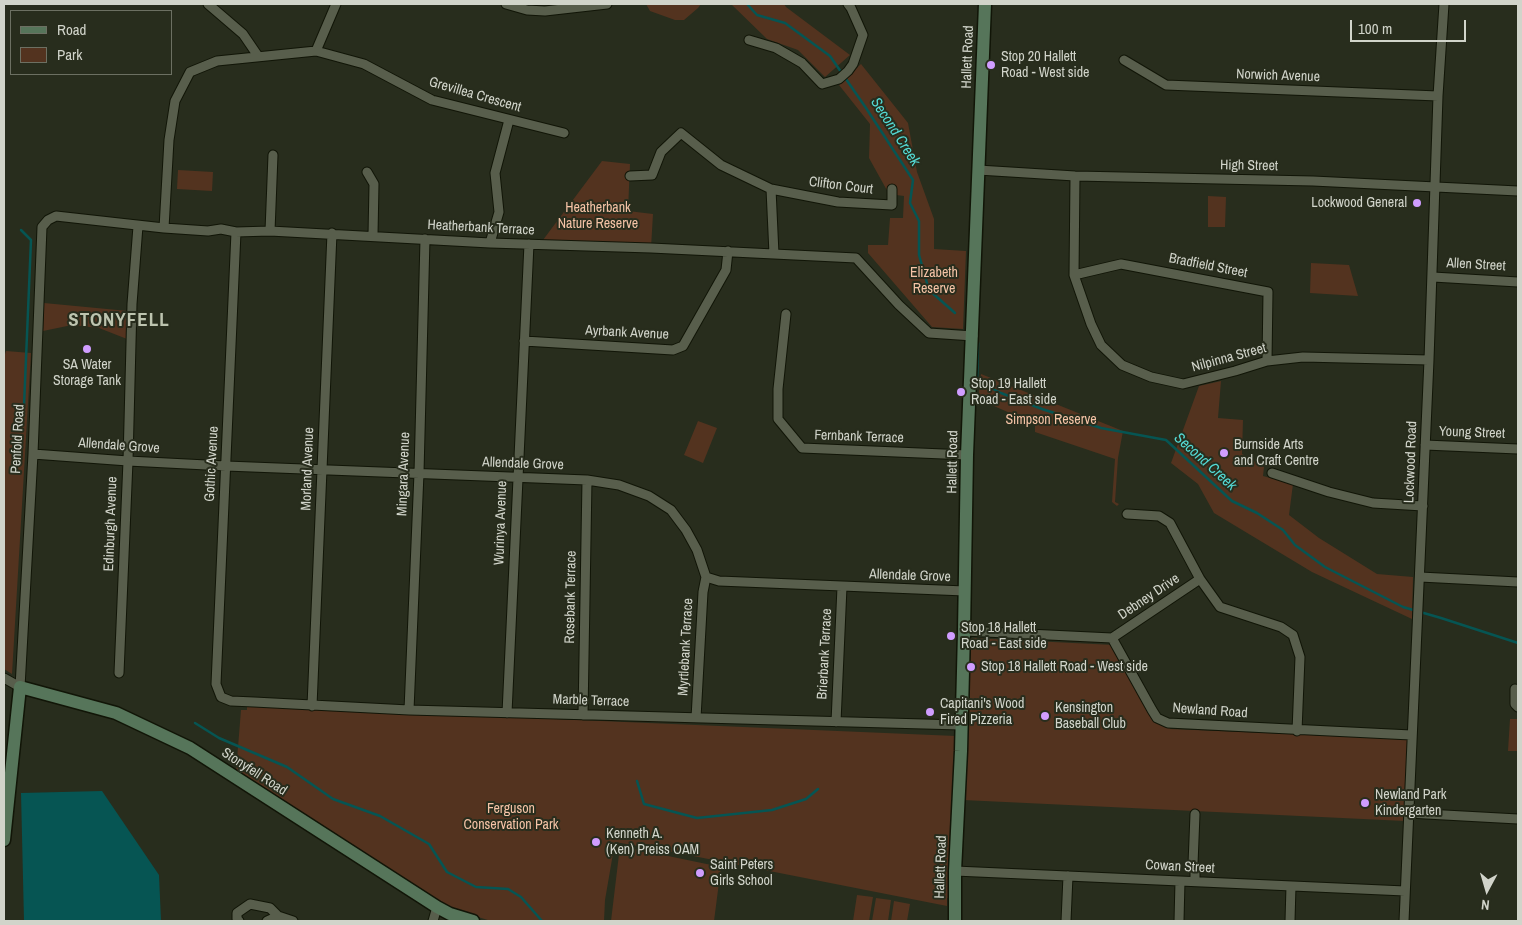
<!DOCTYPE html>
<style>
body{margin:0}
#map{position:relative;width:1522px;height:925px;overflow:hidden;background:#282d1d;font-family:"Archivo Narrow",sans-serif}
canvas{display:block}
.frame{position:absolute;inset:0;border:5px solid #d1d4ca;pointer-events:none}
.legend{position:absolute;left:10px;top:10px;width:162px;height:65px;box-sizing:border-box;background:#282d1d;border:1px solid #6c7062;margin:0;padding:6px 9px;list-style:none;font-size:15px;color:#d1d4ca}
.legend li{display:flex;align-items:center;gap:10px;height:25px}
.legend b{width:25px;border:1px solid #6c7062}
.north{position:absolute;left:1462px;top:865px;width:50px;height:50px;-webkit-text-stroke:4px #282d1d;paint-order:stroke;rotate:186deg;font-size:14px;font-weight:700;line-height:20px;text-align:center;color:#d1d4ca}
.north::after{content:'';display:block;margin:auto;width:18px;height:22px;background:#d1d4ca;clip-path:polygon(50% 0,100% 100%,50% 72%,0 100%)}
.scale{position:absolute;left:1350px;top:20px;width:116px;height:22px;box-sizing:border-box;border:2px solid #d1d4ca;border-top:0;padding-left:6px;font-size:15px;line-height:18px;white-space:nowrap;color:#d1d4ca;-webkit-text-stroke:4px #282d1d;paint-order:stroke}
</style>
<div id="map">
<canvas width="1522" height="925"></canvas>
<div class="frame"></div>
<ul class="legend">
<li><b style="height:6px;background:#56755a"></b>Road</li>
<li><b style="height:14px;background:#53331f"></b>Park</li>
</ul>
<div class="north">N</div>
<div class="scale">100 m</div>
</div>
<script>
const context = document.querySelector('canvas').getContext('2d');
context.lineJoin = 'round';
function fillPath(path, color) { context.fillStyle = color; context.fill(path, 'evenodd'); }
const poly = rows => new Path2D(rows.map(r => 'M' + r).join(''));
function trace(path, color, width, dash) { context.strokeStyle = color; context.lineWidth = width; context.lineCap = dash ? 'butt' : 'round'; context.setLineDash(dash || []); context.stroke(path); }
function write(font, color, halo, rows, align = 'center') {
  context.font = font + ' "Archivo Narrow",sans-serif'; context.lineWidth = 4; context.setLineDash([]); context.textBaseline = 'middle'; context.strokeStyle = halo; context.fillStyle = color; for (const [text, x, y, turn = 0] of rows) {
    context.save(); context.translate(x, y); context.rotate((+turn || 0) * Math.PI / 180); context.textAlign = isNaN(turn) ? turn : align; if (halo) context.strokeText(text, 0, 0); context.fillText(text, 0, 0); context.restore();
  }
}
fillPath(poly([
 [646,4,701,4,698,8,684,20,675,20,650,11],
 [731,4,784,4,786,7,850,55,825,77,798,50,767,39],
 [861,64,908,123,917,172,934,219,934,249,966,251,963,329,932,327,868,253,868,245,888,245,890,218,903,218,904,196,889,194,869,158,870,124,839,85],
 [602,161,630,164,628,211,653,214,651,248,540,244],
 [178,170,213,172,212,191,177,189],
 [1208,196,1226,197,1225,227,1208,227],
 [1311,263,1349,265,1358,296,1310,293],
 [44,303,128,311,127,339,99,328,72,325,43,331],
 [6,351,31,353,12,674,4,669,4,357],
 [981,374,1123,431,1118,458,1115,502,1119,504,1117,506,1112,502,1115,459,1035,432,1035,424,978,399],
 [1221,381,1218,418,1243,420,1242,454,1264,467,1263,476,1293,484,1289,515,1319,538,1377,574,1413,577,1412,619,1312,572,1214,513,1198,484,1171,463,1199,386],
 [698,421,717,428,703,463,684,455],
 [971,638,1114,645,1151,715,1171,729,1408,739,1405,821,963,800],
 [247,706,956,736,952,898,947,898,947,906,678,853,615,842,605,900,604,921,491,921,449,908,236,772,241,710,247,710],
 [1510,719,1518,719,1518,751,1508,751],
 [620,846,721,867,714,921,611,921],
 [857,895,873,897,869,921,853,921],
 [876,898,891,900,888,921,872,921],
 [894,901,910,904,907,921,891,921]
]), '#53331f');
fillPath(poly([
 [102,791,159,875,161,921,24,921,21,793]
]), '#065553');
trace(poly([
 [747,4,757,15,785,23,830,56,866,108,913,180,910,203,919,221,919,255,929,290,955,313],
 [21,230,31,240,24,406],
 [978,343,977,381,1001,393,1042,409,1101,428,1166,440,1232,501,1257,513,1283,530,1295,545,1325,567,1403,607,1441,618,1518,643],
 [195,723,219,738,287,767,333,799,380,816,429,844,447,872,476,887,508,889,521,897,542,921],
 [637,781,644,804,697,818,772,810,806,799,818,789]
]), '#065553', 2.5);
const street = poly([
 [208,4,243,34,258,56],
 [506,4,527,10,545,11,607,4],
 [749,40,776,48,802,63,822,84,839,79,848,71,853,64,863,35,851,8,848,4],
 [316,51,336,4],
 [1124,60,1166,85,1438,96],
 [978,170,1075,176,1313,181,1518,191],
 [367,172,374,184,373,235],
 [630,176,652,175,661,152,681,133,721,165,771,189,838,202,892,205,892,189],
 [1075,176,1074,275,1091,324,1101,345,1122,365,1151,377,1183,384,1235,371,1267,361,1303,357,1429,360],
 [771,189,774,254],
 [164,228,169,140,175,101,190,72,217,61,316,51,364,64,432,100,564,133],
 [270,231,273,155],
 [236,232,216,684,221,697,231,701,254,702,409,710,961,725],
 [490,243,499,212,495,173,509,120],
 [1074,275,1121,264,1268,292,1267,361],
 [1433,277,1518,282],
 [786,314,778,389,778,419,802,448,967,455],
 [524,341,673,350,683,346,726,270,728,251],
 [1425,445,1518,449],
 [33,454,128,461,226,466,587,480,619,485,649,496,671,510,686,530,697,550,706,577,719,581,965,591],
 [1272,473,1329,492,1373,503,1423,506],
 [1127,514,1159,516,1170,523,1200,579,1220,607,1281,627,1293,635,1300,657,1297,731],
 [1420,577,1518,582],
 [964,631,1112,638,1152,710,1157,718,1168,723,1411,735],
 [1112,638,1200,579],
 [119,673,128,461,132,304,138,226],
 [4,678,20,687,33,454,42,227,48,220,56,216,164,228,208,231,221,229,236,232,270,231,490,243,651,248,856,258,899,305,929,333,973,336],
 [1515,689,1515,704,1518,707],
 [312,706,332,233],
 [409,710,419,473,425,239],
 [507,713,529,244],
 [583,715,587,480],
 [696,718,703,592,706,577],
 [836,722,842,587],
 [1408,813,1518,819],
 [955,871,1405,891],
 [1195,881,1195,873,1193,864,1195,814],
 [239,921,237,919,237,913,250,904,270,908,278,916,293,921],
 [267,921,278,916],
 [433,921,437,907],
 [1066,921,1068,876],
 [1179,921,1180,881],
 [1290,921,1291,886],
 [1404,921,1429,360,1438,96,1444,4]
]);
const secondary = poly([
 [4,840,20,687,116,713,190,748,437,907,450,914,473,921],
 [955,921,955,871,961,751,964,631,967,455,985,4]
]);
trace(street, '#111507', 11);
trace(secondary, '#111507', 15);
trace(street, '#585e4c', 9);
trace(secondary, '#56755a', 12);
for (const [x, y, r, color] of [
 [991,65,5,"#d09dff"],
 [1417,203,5,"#d09dff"],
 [87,349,5,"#d09dff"],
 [961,392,5,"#d09dff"],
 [1224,453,5,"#d09dff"],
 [951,636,5,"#d09dff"],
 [971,667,5,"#d09dff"],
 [930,712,5,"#d09dff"],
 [1045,716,5,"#d09dff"],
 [1365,803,5,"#d09dff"],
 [596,842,5,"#d09dff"],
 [700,873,5,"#d09dff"]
]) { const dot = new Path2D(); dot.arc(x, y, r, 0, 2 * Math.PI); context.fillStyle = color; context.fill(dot); trace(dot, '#282d1d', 2); }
write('14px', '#d1d4ca', '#282d1d', [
 ["Hallett Road",968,57,-88],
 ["Norwich Avenue",1278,76,2],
 ["Grevillea Crescent",475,95,16],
 ["High Street",1249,166,1],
 ["Clifton Court",841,186,7],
 ["Heatherbank Terrace",481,228,3],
 ["Allen Street",1476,265,3],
 ["Bradfield Street",1208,266,11],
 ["Ayrbank Avenue",627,333,3],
 ["Nilpinna Street",1229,358,-15],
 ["Young Street",1472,433,2],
 ["Fernbank Terrace",859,437,2],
 ["Penfold Road",18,439,-87],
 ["Allendale Grove",119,446,4],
 ["Hallett Road",953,462,-89],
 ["Lockwood Road",1411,462,-88],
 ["Gothic Avenue",212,464,-87],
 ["Allendale Grove",523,464,2],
 ["Morland Avenue",308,469,-88],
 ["Mingara Avenue",404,474,-88],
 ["Wurinya Avenue",501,523,-88],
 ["Edinburgh Avenue",111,524,-88],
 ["Allendale Grove",910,576,2],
 ["Rosebank Terrace",571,597,-89],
 ["Debney Drive",1149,597,-34],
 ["Myrtlebank Terrace",686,647,-87],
 ["Brierbank Terrace",825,654,-87],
 ["Marble Terrace",591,701,2],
 ["Newland Road",1210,711,4],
 ["Stonyfell Road",254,772,33],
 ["Hallett Road",941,867,-88],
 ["Cowan Street",1180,867,3]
]);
write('14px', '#d1d4ca', '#282d1d', [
 ["Stop 20 Hallett",1001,57],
 ["Road - West side",1001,73],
 ["Lockwood General",1407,203,"right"],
 ["SA Water",87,365,"center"],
 ["Storage Tank",87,381,"center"],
 ["Stop 19 Hallett",971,384],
 ["Road - East side",971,400],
 ["Burnside Arts",1234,445],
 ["and Craft Centre",1234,461],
 ["Stop 18 Hallett",961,628],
 ["Road - East side",961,644],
 ["Stop 18 Hallett Road - West side",981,667],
 ["Capitani's Wood",940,704],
 ["Fired Pizzeria",940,720],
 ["Kensington",1055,708],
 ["Baseball Club",1055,724],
 ["Newland Park",1375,795],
 ["Kindergarten",1375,811],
 ["Kenneth A.",606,834],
 ["(Ken) Preiss OAM",606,850],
 ["Saint Peters",710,865],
 ["Girls School",710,881]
], 'left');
write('14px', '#f5c3a6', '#282d1d', [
 ["Heatherbank",598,208],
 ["Nature Reserve",598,224],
 ["Elizabeth",934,273],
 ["Reserve",934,289],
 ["Simpson Reserve",1051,420],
 ["Ferguson",511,809],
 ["Conservation Park",511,825]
]);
write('italic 15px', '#54d9d4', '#282d1d', [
 ["Second Creek",895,132,57],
 ["Second Creek",1205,462,42]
]);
context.letterSpacing = '1px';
write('bold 19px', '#bdc4af', '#282d1d', [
 ["STONYFELL",119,321]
]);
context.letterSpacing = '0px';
</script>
